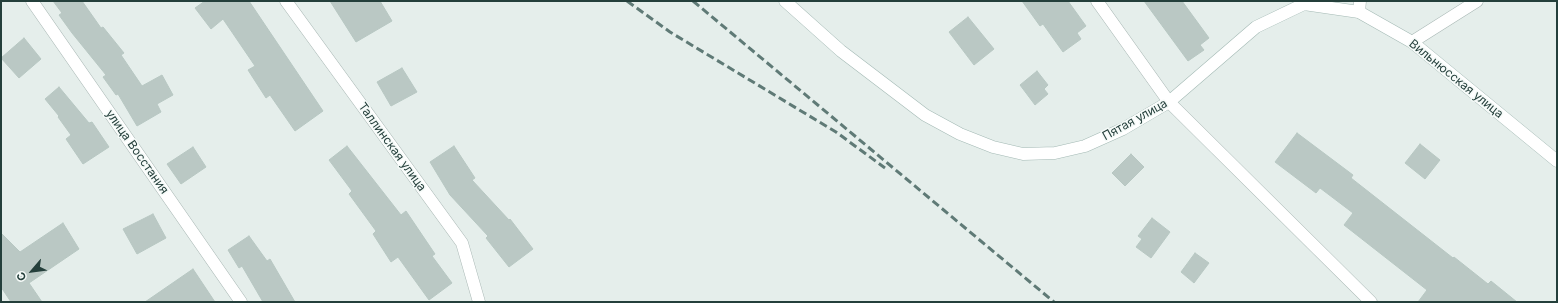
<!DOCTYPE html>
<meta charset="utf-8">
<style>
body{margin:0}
#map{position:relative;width:1558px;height:303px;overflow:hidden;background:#e5eeeb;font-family:Inter,sans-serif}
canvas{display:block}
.frame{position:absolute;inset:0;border:2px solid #243f3b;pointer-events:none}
.north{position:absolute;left:12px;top:251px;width:40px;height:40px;-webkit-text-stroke:3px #f5faf8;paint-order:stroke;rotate:242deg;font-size:11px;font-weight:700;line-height:16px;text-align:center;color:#243f3b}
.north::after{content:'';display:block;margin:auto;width:14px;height:18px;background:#243f3b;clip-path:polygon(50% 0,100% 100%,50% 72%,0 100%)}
</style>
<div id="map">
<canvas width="1558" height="303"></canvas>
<div class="frame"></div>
<div class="north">С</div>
</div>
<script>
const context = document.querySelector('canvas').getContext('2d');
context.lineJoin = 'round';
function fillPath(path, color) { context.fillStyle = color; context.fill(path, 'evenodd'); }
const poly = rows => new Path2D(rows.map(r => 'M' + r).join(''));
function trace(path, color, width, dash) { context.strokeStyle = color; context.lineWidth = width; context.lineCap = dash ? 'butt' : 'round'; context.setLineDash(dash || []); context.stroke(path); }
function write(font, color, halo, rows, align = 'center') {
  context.font = font + ' Inter,sans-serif'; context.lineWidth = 3; context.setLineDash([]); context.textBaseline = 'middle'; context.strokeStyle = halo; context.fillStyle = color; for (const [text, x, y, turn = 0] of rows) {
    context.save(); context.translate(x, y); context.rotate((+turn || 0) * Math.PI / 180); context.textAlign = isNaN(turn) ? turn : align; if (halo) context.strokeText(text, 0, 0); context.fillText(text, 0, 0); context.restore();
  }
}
const building = poly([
 [53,1,82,1,101,28,103,27,124,53,121,55,142,86,162,75,173,95,157,104,161,112,137,126,118,94,116,95,103,77,106,75,72,33,59,15,62,13,53,1],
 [205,1,249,1,323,111,295,131,270,95,266,98,248,70,255,66,223,19,211,29,195,8,205,1],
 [330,1,380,1,392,21,356,42,330,1],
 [1022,1,1068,1,1086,26,1077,33,1081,39,1063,52,1043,24,1040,26,1022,1],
 [1144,1,1182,1,1209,38,1200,45,1204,50,1188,61,1144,1],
 [968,17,994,49,974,65,949,32,968,17],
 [24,38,41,59,19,78,1,58,24,38],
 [402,68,417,92,391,106,377,82,402,68],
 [1037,71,1048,85,1044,89,1048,94,1035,105,1020,85,1037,71],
 [59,87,89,123,92,122,109,147,83,164,66,139,71,135,58,117,59,116,45,99,59,87],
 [1297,133,1353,175,1351,178,1453,258,1454,257,1488,284,1491,281,1517,302,1418,302,1427,290,1344,225,1353,213,1320,188,1316,193,1275,162,1297,133],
 [1420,144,1440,160,1425,179,1405,163,1420,144],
 [347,146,401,215,406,211,435,254,432,256,452,283,429,300,398,257,391,262,373,234,376,231,349,194,352,191,329,160,347,146],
 [454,146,475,178,472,180,509,220,510,219,533,249,509,267,486,238,488,236,450,195,430,162,454,146],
 [193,147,206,167,181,184,167,164,193,147],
 [1131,154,1144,167,1125,186,1112,173,1131,154],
 [153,214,166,238,137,254,123,229,153,214],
 [1152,218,1170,232,1151,258,1136,247,1142,239,1138,236,1152,218],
 [63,223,79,249,29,283,42,302,11,302,1,287,1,233,20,252,63,223],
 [249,236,267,261,270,259,295,302,263,302,242,266,239,268,228,250,249,236],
 [1195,253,1209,263,1194,283,1181,272,1195,253],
 [193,269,215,302,145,302,193,269]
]);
fillPath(building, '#bac8c4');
trace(building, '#b7c7c2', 1);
const street = poly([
 [32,1,241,302],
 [286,1,462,243,479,302],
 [1097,1,1169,102,1371,302],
 [1359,12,1360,1],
 [1412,42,1477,1]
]);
const secondary = poly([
 [785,1,841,51,925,115,960,134,993,147,1023,154,1055,153,1085,146,1123,129,1169,102,1256,27,1304,4,1359,12,1412,42,1557,161]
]);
trace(street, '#a7b6b3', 13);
trace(secondary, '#a3b9b4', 13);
trace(street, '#fff', 12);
trace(secondary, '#fff', 12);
trace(poly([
 [627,1,670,32,836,132,885,168],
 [693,1,1054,302]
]), '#5f7a76', 3, [8, 4]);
write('12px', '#243f3b', '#f5faf8', [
 ["Вильнюсская улица",1456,79,39],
 ["Пятая улица",1135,120,-29],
 ["Таллинская улица",392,147,54],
 ["улица Восстания",137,152,55]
]);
</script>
